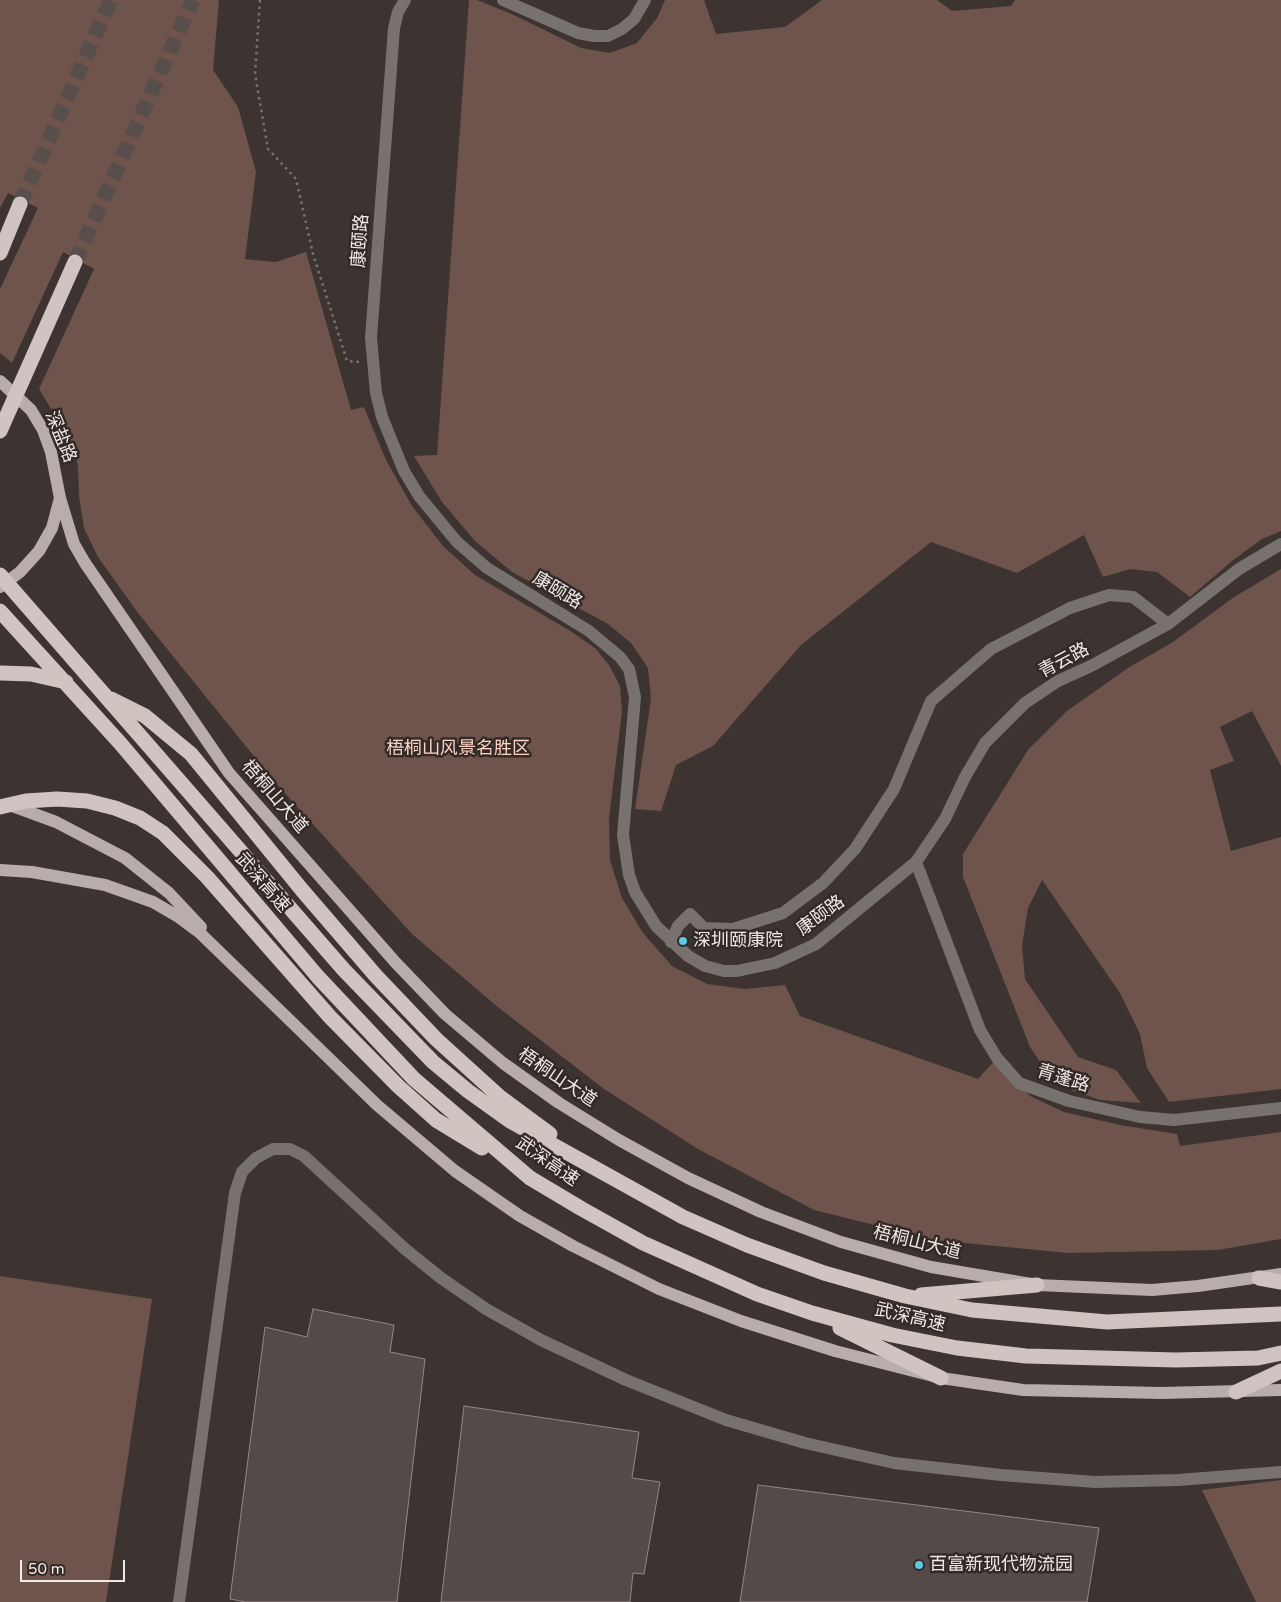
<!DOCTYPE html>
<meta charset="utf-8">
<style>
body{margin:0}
#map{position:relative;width:1281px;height:1602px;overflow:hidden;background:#3d3330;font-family:"Varela Round",sans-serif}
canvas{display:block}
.scale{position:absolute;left:20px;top:1560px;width:105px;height:22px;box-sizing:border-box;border:2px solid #efe9e7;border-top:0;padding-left:6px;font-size:15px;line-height:18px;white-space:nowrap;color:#efe9e7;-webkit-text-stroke:4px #332926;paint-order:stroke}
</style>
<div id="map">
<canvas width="1281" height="1602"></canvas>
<div class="scale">50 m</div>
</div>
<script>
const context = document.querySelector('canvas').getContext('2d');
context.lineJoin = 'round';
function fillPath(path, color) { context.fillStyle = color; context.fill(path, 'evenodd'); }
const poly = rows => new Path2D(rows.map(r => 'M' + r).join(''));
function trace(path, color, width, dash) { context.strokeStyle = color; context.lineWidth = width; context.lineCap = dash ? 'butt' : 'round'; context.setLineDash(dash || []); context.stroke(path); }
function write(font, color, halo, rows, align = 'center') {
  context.font = font + ' "Varela Round","Noto Sans SC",sans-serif'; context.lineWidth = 5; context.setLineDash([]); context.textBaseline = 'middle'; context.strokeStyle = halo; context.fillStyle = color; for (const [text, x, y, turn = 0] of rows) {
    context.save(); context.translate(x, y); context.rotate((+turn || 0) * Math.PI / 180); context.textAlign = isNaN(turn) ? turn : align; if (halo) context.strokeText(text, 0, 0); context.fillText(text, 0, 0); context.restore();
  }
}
fillPath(poly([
 [0,0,219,0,213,70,238,107,256,172,245,259,276,262,306,252,351,410,364,407,386,460,412,506,443,546,475,575,572,632,595,648,609,665,620,686,622,711,609,819,610,860,622,898,643,933,672,966,707,984,745,989,785,985,800,1016,978,1079,997,1058,1030,1096,1064,1112,1120,1125,1177,1134,1180,1146,1281,1132,1281,1239,1218,1250,1068,1253,934,1240,814,1210,698,1149,604,1089,499,1008,412,934,274,781,138,613,98,557,84,528,79,496,78,466,72,443,39,389,94,269,63,252,12,363,0,353,0,289,38,208,8,193,0,208],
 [469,0,477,0,514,15,581,48,610,53,637,43,657,18,665,0,704,0,716,34,785,27,822,0,937,0,952,11,1011,6,1015,0,1281,0,1281,531,1262,539,1232,561,1190,597,1157,572,1130,569,1103,577,1084,535,1017,573,931,542,801,645,713,746,676,765,661,811,635,809,651,699,648,668,631,643,608,624,512,572,475,541,442,502,414,456,437,455],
 [1281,569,1281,766,1252,711,1220,727,1234,761,1210,770,1231,851,1281,837,1281,1089,1169,1102,1147,1068,1140,1034,1120,993,1042,880,1028,908,1022,946,1025,979,1078,1057,1116,1070,1141,1103,1100,1100,1066,1088,1045,1069,1030,1047,963,877,963,854,1028,750,1067,711,1128,668,1173,642,1234,597],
 [0,1276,152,1299,106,1602,0,1602],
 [1281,1480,1281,1602,1256,1602,1202,1490]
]), '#6e544c');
const building = poly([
 [313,1309,394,1325,390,1352,425,1359,397,1602,246,1602,230,1599,265,1327,307,1337,313,1309],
 [464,1406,639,1432,632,1478,660,1482,644,1574,633,1573,630,1602,441,1602,464,1406],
 [758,1485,1099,1528,1087,1602,740,1602,758,1485]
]);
fillPath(building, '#544a47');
trace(building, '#948885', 1);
trace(poly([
 [20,204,111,0],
 [75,262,193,0]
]), '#584e4b', 15, [15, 8]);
trace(poly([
 [260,0,255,74,268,149,296,179,313,254,347,361,361,362]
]), '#7b726f', 2.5, [2.5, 4]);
trace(poly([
 [405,0,398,12,394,28,371,338,376,393,382,417,404,471,419,496,457,542,487,568,589,631,620,657,629,669,635,697,623,835,629,875,635,892,656,926,688,956,705,966,724,971,737,971,775,963,816,944,916,862,945,819,965,777,985,743,1025,703,1058,681,1091,666,1168,624,1239,569,1281,544],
 [503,0,578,33,594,36,608,36,622,29,634,19,645,0],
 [916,862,980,1030,997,1058,1019,1083,1069,1101,1140,1117,1174,1120,1281,1108],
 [671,942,678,926,690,914,704,928,733,929,783,913,823,883,855,849,894,789,931,701,991,649,1070,608,1109,595,1133,597,1168,624],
 [179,1602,235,1193,242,1172,256,1158,273,1149,290,1149,304,1156,405,1249,441,1278,486,1309,541,1340,626,1380,726,1420,805,1443,894,1463,1001,1475,1095,1482,1178,1480,1281,1472]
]), '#777270', 12);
trace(poly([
 [0,381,31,410,43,430,51,452,60,498,52,528,39,551,20,572,0,587],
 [60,498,74,544,85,563,229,773,396,963,445,1014,503,1063,559,1103,619,1140,688,1178,761,1212,841,1242,931,1267,1037,1285,1152,1290,1198,1286,1281,1274],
 [7,804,56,822,125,858,169,893,201,927],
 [0,870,32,872,105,885,153,902,177,916,200,933,377,1105,455,1171,520,1216,573,1246,659,1289,741,1321,835,1351,941,1378,1023,1390,1161,1393,1281,1390]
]), '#b8adaa', 12);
trace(poly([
 [0,253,20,204],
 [0,431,75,262],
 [0,575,344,970,433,1062,468,1091,510,1121,683,1217,747,1245,824,1273,905,1296,972,1310,1107,1322,1281,1314],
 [0,611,120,743,318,977,414,1079,530,1178,582,1209,643,1243,757,1294,812,1313,892,1335,957,1348,1026,1356,1176,1360,1258,1358,1281,1353],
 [0,673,31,674,66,682],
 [111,699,145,716,191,754,302,890,376,976,436,1039,500,1097,550,1134],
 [0,807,26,801,57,799,87,801,115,808,140,818,163,833,207,877,330,1017,398,1086,436,1120,482,1148],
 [1259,1278,1281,1282],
 [921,1295,1037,1285],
 [840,1328,941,1378],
 [1236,1392,1281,1371]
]), '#d1c4c0', 15);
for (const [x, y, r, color] of [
 [683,941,5,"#5bc8e6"],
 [919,1565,5,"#5bc8e6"]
]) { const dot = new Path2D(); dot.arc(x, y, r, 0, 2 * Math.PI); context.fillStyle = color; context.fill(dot); trace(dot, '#332926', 2); }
write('18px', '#efe9e7', '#332926', [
 ["康颐路",361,241,-86],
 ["深盐路",60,437,68],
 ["康颐路",557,591,31],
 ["青云路",1064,661,-28],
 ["梧桐山大道",274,797,49],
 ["武深高速",262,883,49],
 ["康颐路",821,916,-36],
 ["梧桐山大道",557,1078,34],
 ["青蓬路",1063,1079,17],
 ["武深高速",547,1162,35],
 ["梧桐山大道",917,1243,14],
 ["武深高速",910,1318,13]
]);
write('18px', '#fad1c3', '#332926', [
 ["梧桐山风景名胜区",458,749]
]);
write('18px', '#efe9e7', '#332926', [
 ["深圳颐康院",693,941],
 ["百富新现代物流园",929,1565]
], 'left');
</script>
